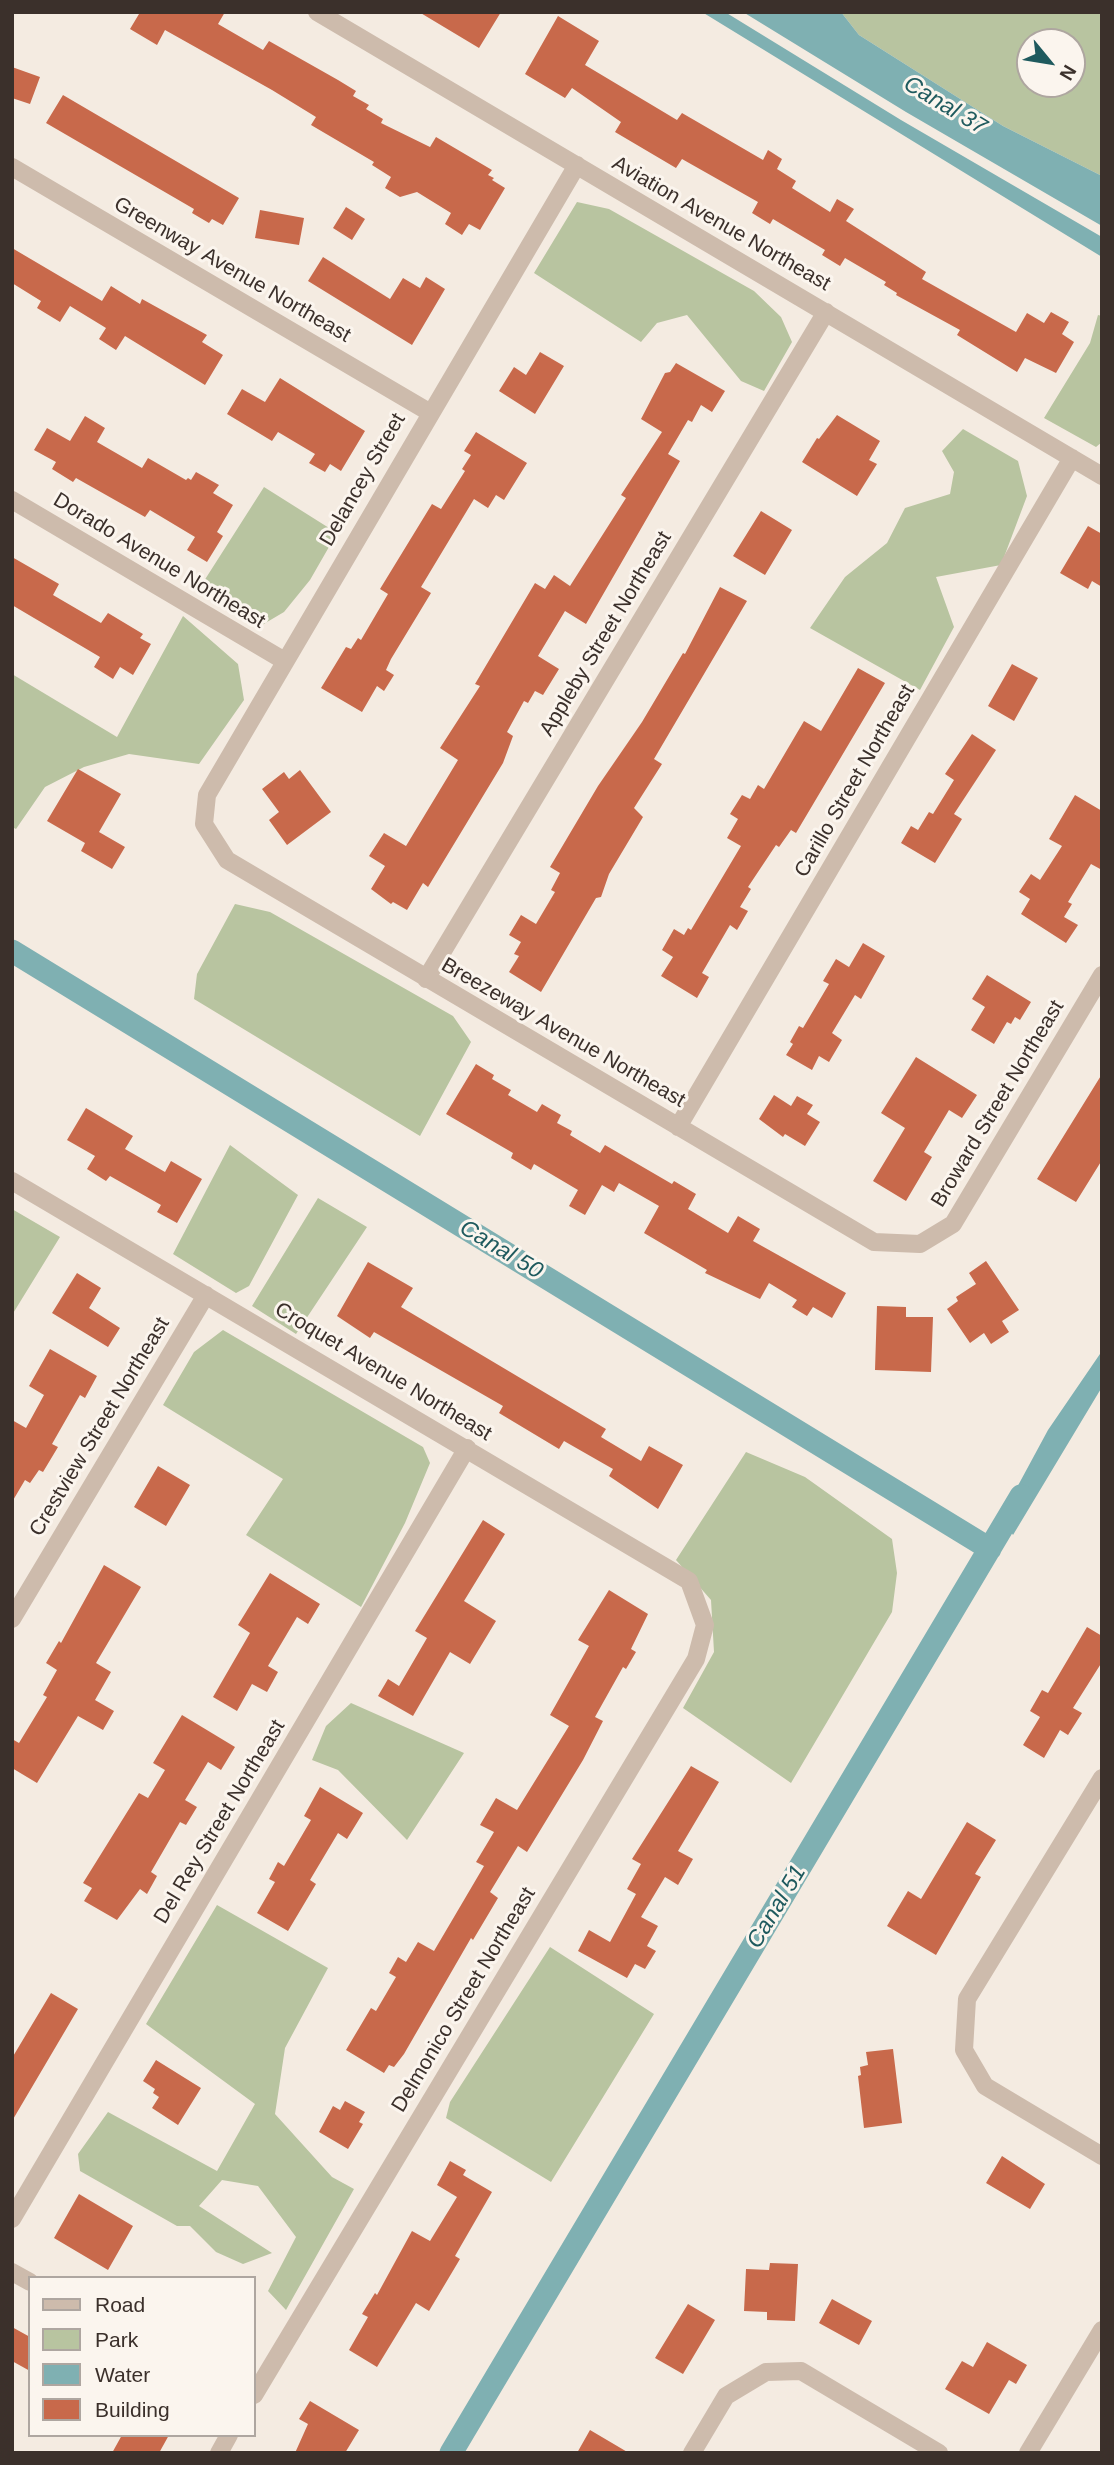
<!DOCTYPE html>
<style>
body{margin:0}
#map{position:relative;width:1114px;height:2465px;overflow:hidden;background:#f4ebe1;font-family:Arial,sans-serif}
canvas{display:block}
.frame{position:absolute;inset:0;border:14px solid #3b302b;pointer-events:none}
.legend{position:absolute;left:28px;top:2276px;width:228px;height:161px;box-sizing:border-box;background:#fbf5ee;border:2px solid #aea6a0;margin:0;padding:9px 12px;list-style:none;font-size:21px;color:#3b302b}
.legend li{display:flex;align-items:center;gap:14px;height:35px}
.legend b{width:35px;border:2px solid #aea6a0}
.north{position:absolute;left:1016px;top:28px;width:70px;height:70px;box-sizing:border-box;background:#fbf5ee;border:2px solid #aea6a0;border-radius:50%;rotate:120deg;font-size:19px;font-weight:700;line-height:28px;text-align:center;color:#3b302b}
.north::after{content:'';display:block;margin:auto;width:24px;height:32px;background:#1f5a5e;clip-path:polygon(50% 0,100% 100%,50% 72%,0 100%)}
</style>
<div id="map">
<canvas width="1114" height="2465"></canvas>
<div class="frame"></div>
<ul class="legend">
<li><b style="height:9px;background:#cdbbac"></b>Road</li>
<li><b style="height:19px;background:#b8c4a0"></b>Park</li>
<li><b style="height:19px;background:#7fb0b2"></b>Water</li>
<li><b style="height:19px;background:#c8694b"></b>Building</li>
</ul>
<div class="north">N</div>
</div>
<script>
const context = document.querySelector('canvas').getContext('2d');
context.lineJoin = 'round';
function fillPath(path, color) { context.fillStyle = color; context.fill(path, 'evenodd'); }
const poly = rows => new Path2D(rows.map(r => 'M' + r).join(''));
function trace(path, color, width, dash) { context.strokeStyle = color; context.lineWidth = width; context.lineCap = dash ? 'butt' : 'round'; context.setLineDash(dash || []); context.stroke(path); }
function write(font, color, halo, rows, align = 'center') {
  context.font = font + ' Arial,sans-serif'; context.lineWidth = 6; context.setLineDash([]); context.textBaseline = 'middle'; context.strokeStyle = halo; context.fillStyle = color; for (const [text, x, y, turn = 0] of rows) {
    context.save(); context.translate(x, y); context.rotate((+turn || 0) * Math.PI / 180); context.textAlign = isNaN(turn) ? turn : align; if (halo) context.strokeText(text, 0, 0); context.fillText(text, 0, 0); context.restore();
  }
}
fillPath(poly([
 [841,12,1102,12,1102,176,1003,126,859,35],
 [1030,42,1072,42,1072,84,1030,84],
 [577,202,609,209,754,291,781,317,792,342,764,391,741,381,687,315,657,323,641,342,534,273],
 [1098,315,1102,316,1102,442,1096,447,1044,418,1090,343],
 [963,429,1018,461,1027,496,1001,565,936,577,954,627,920,690,810,628,845,577,887,543,905,508,950,494,954,472,942,451],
 [264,487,337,533,310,580,284,612,262,625,207,589,204,581],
 [183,616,238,664,244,700,199,764,129,754,84,767,45,787,16,829,12,827,12,674,117,737],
 [235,904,270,912,453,1016,471,1042,420,1136,194,999,197,974],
 [230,1145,298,1195,249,1286,236,1293,173,1254],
 [318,1198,367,1227,296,1334,252,1306],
 [12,1209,60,1237,12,1315],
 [223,1330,423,1447,430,1463,405,1523,361,1607,246,1535,283,1479,163,1405,194,1352],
 [746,1452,805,1477,892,1539,897,1573,892,1612,791,1783,683,1708,714,1652,711,1600,676,1560],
 [351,1703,464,1753,407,1840,338,1770,312,1760,326,1726],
 [217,1905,328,1968,285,2048,275,2114,332,2177,354,2189,286,2310,268,2291,296,2237,258,2186,222,2180,199,2206,272,2253,243,2264,216,2252,190,2226,177,2226,80,2171,78,2154,108,2112,217,2171,255,2104,146,2024],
 [550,1947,654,2014,551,2182,446,2118,450,2102]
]), '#b8c4a0');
fillPath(poly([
 [702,12,725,12,901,120,1102,237,1102,257],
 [743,12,841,12,859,35,1003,126,1102,176,1102,226,906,112],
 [1102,1351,1102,1387,1013,1535,1001,1517,1048,1430]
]), '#7fb0b2');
trace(poly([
 [12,951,990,1549],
 [451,2453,1021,1496]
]), '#7fb0b2', 23);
fillPath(poly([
 [136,12,225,12,218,24,263,50,269,41,338,80,356,91,353,96,369,105,366,109,383,119,381,123,430,147,436,137,492,170,488,175,494,178,492,180,505,188,480,230,469,224,462,235,445,224,451,213,417,192,400,197,385,188,391,177,372,165,374,162,311,125,316,117,272,90,165,30,157,45,130,29,139,14],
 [419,12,501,12,479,48],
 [558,16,599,41,585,65,677,120,682,113,763,160,768,150,782,159,777,169,796,181,792,188,830,212,837,199,854,209,846,221,926,272,922,279,1016,332,1027,313,1044,323,1051,312,1069,322,1062,334,1074,342,1056,373,1025,358,1017,372,957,335,960,330,896,295,897,293,884,285,886,282,845,258,840,266,822,255,825,250,773,219,770,224,752,213,758,202,682,159,676,168,615,132,621,122,572,88,565,98,525,74],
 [12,67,40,77,30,104,12,98],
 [63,95,239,198,223,225,212,219,209,223,192,213,194,209,46,123],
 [346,207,365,219,352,240,333,228],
 [260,210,304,218,299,245,255,238],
 [12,248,102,301,111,286,140,304,142,299,207,335,202,342,223,355,205,385,125,336,116,350,99,339,106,328,70,306,60,322,37,308,41,301,12,283],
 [323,257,390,299,403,278,420,288,426,277,445,289,412,345,308,281],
 [540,352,564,366,535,414,499,391,514,367,526,375],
 [676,363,725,391,712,412,701,405,692,422,688,420,668,454,680,461,586,624,565,611,538,656,559,669,543,695,535,691,528,703,524,701,507,732,513,736,503,763,428,887,423,883,407,910,393,902,391,904,371,889,385,866,369,856,384,833,406,846,458,760,440,748,480,686,475,684,535,583,545,589,554,575,570,586,626,498,621,495,662,432,641,419,665,373,670,372],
 [280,378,365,431,341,471,330,464,325,472,309,463,315,454,278,432,272,441,227,414,242,389,265,402],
 [837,415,880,441,869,460,877,464,857,496,802,462,817,438,819,439],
 [85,416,105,428,97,442,142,468,148,458,186,480,188,478,191,480,196,472,219,485,213,493,233,505,217,532,223,536,207,562,187,550,195,537,150,510,145,517,76,478,73,482,52,469,56,462,34,450,47,428,70,441],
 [476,432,527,463,504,500,496,495,488,508,474,499,421,587,431,593,391,659,386,670,394,675,384,691,377,686,362,712,321,688,346,647,351,649,358,638,361,640,388,594,380,589,432,504,441,509,465,471,462,469,471,455,464,451],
 [761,511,792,530,765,575,733,556],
 [1088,526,1102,534,1102,587,1092,581,1088,589,1060,573],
 [12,557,59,584,53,595,101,623,108,613,143,634,140,638,151,644,133,675,120,667,113,679,94,667,100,657,12,605],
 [720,587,747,601,654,759,662,764,634,808,643,817,609,874,601,897,596,898,541,992,509,972,519,956,514,954,521,942,509,935,521,915,536,924,555,892,551,890,560,873,550,867,598,786,642,722,683,653,685,654],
 [1012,664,1038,678,1014,721,988,706],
 [858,668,885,683,796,833,791,830,779,847,776,845,748,887,751,889,740,907,748,911,737,930,730,925,702,973,709,977,697,998,661,976,673,957,662,950,674,929,684,935,688,928,691,930,741,846,727,838,738,819,730,814,742,795,750,799,758,785,764,789,804,721,821,731],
 [972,734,996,750,954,814,962,819,935,863,901,843,911,826,918,830,929,812,933,814,954,780,945,774],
 [78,769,121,794,99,832,125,847,112,869,81,851,85,843,47,821],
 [300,770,331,812,287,845,269,820,279,812,262,789,284,772,289,779],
 [1075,795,1102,811,1102,870,1091,864,1068,902,1072,904,1064,917,1078,925,1066,943,1021,914,1030,899,1019,892,1031,874,1040,880,1062,846,1049,839],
 [863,943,885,956,861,999,855,995,832,1033,842,1040,829,1062,819,1056,812,1070,786,1055,793,1044,790,1042,799,1026,803,1028,829,984,823,981,836,959,849,967],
 [987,975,1031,1002,1020,1020,1015,1017,1011,1024,1007,1022,994,1044,971,1030,985,1007,972,999],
 [916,1057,977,1095,962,1118,949,1110,924,1152,932,1157,906,1201,873,1181,905,1128,881,1113],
 [476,1064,494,1075,492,1079,511,1090,508,1095,537,1112,542,1104,561,1115,557,1123,572,1131,570,1135,600,1153,605,1145,672,1184,674,1181,696,1194,688,1209,728,1233,738,1216,760,1229,753,1241,846,1293,832,1318,813,1307,807,1316,792,1307,797,1300,769,1283,760,1299,705,1273,707,1270,644,1233,659,1206,619,1183,614,1192,602,1185,585,1215,569,1206,578,1190,534,1164,531,1170,511,1158,513,1153,446,1114],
 [1102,1074,1102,1160,1076,1202,1037,1179],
 [774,1095,791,1106,797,1096,813,1105,807,1114,820,1122,805,1146,785,1134,783,1137,759,1119],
 [86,1108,133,1136,125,1149,165,1172,171,1161,202,1179,177,1223,157,1212,161,1205,110,1176,106,1181,87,1169,95,1156,67,1140],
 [986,1261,1019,1310,1002,1321,1009,1332,991,1344,984,1333,970,1343,947,1309,958,1301,956,1297,976,1284,969,1273],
 [368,1262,413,1288,401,1307,606,1429,601,1437,641,1461,649,1446,683,1465,658,1509,609,1476,613,1469,564,1441,559,1449,499,1413,503,1406,374,1332,370,1338,337,1316],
 [77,1273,101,1288,89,1308,120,1328,108,1347,52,1313],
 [877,1306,906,1307,906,1317,933,1317,931,1372,875,1370],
 [50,1349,97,1376,85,1398,80,1395,52,1444,58,1447,43,1472,39,1470,30,1483,25,1480,12,1502,12,1420,26,1428,44,1395,29,1386],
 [158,1466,190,1485,166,1526,134,1507],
 [483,1520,505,1534,464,1601,496,1621,470,1664,450,1652,413,1716,378,1696,388,1679,399,1686,427,1638,415,1631],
 [104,1565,141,1587,96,1663,111,1672,95,1700,114,1711,103,1730,78,1716,37,1783,12,1768,12,1739,19,1743,47,1697,43,1695,57,1670,46,1663,59,1641,61,1643],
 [270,1573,320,1604,308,1624,297,1617,268,1666,278,1672,267,1692,252,1684,237,1711,213,1697,250,1633,238,1625],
 [609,1590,648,1614,631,1649,636,1652,626,1669,623,1667,595,1717,603,1721,583,1760,527,1852,518,1846,490,1892,498,1898,473,1940,471,1938,404,2054,394,2067,389,2065,384,2073,346,2050,371,2008,376,2011,396,1977,389,1973,398,1957,406,1962,418,1942,434,1951,484,1866,476,1862,494,1832,480,1825,496,1798,517,1810,569,1726,550,1715,589,1646,578,1640],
 [1087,1627,1102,1636,1102,1662,1073,1708,1082,1713,1068,1735,1060,1730,1044,1758,1023,1745,1040,1717,1030,1711,1042,1690,1048,1693],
 [182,1715,235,1747,221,1770,208,1762,185,1800,197,1807,186,1825,180,1822,151,1872,157,1876,147,1894,140,1889,117,1920,84,1901,92,1888,83,1883,139,1793,148,1798,165,1770,153,1763],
 [691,1766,719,1782,678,1851,693,1859,678,1885,665,1877,641,1917,658,1926,647,1946,656,1951,645,1969,635,1964,627,1978,578,1951,589,1930,610,1942,636,1894,627,1889,641,1864,632,1859],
 [320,1787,363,1813,347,1839,338,1833,310,1880,316,1884,288,1931,257,1913,275,1882,269,1879,278,1862,284,1866,311,1820,304,1816],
 [967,1822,996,1840,975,1874,981,1877,936,1955,887,1926,908,1891,921,1899],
 [51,1993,78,2009,12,2121,12,2058],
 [893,2049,902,2123,864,2128,858,2076,861,2075,860,2067,868,2065,866,2052],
 [156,2060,201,2088,178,2125,152,2108,159,2097,153,2093,155,2089,143,2081],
 [345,2101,365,2112,359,2122,363,2124,348,2149,319,2132,333,2106,340,2110],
 [1002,2156,1045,2184,1030,2209,986,2183],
 [450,2161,466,2170,463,2175,492,2192,455,2256,460,2259,429,2311,416,2303,377,2367,349,2350,368,2317,362,2314,375,2293,377,2295,412,2231,430,2241,457,2197,437,2185],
 [79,2194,133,2226,108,2270,54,2238],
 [770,2263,798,2264,795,2321,767,2320,767,2312,744,2311,746,2269,769,2270],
 [832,2299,872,2321,859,2345,819,2323],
 [688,2304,715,2320,683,2374,655,2358],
 [12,2327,30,2337,30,2371,12,2361],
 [987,2342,1027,2365,1016,2384,1009,2380,989,2414,945,2389,962,2361,973,2367],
 [310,2401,359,2430,345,2453,295,2453,308,2424,299,2419],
 [590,2430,629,2453,577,2453],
 [122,2435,169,2435,159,2453,112,2453]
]), '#c8694b');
trace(poly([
 [317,12,1102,476],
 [577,165,207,795,204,824,227,860,874,1242,920,1244,953,1224,1102,975],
 [12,167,429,412],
 [12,500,283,660],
 [426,979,826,312],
 [678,1127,1072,458],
 [12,1181,689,1581,705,1625,696,1659,254,2395],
 [12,1619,206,1295],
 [1102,1778,967,1999,964,2050,985,2086,1102,2156],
 [12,2219,467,1448],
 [12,2272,30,2282],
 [219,2453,229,2435],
 [692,2453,726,2396,766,2372,801,2371,939,2453],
 [1028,2453,1102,2330]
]), '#cdbbac', 18);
write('21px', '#3b302b', '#fbf5ee', [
 ["Aviation Avenue Northeast",721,224,30],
 ["Greenway Avenue Northeast",232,270,30],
 ["Delancey Street",363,480,-60],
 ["Dorado Avenue Northeast",159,561,31],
 ["Appleby Street Northeast",606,634,-59],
 ["Carillo Street Northeast",855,781,-60],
 ["Breezeway Avenue Northeast",563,1033,30],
 ["Broward Street Northeast",998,1104,-59],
 ["Croquet Avenue Northeast",383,1372,31],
 ["Crestview Street Northeast",100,1427,-59],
 ["Del Rey Street Northeast",220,1822,-59],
 ["Delmonico Street Northeast",464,2000,-59]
]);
write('italic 23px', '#1f5a5e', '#fbf5ee', [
 ["Canal 37",945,106,31],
 ["Canal 50",501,1250,31],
 ["Canal 51",777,1907,-59]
]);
</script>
